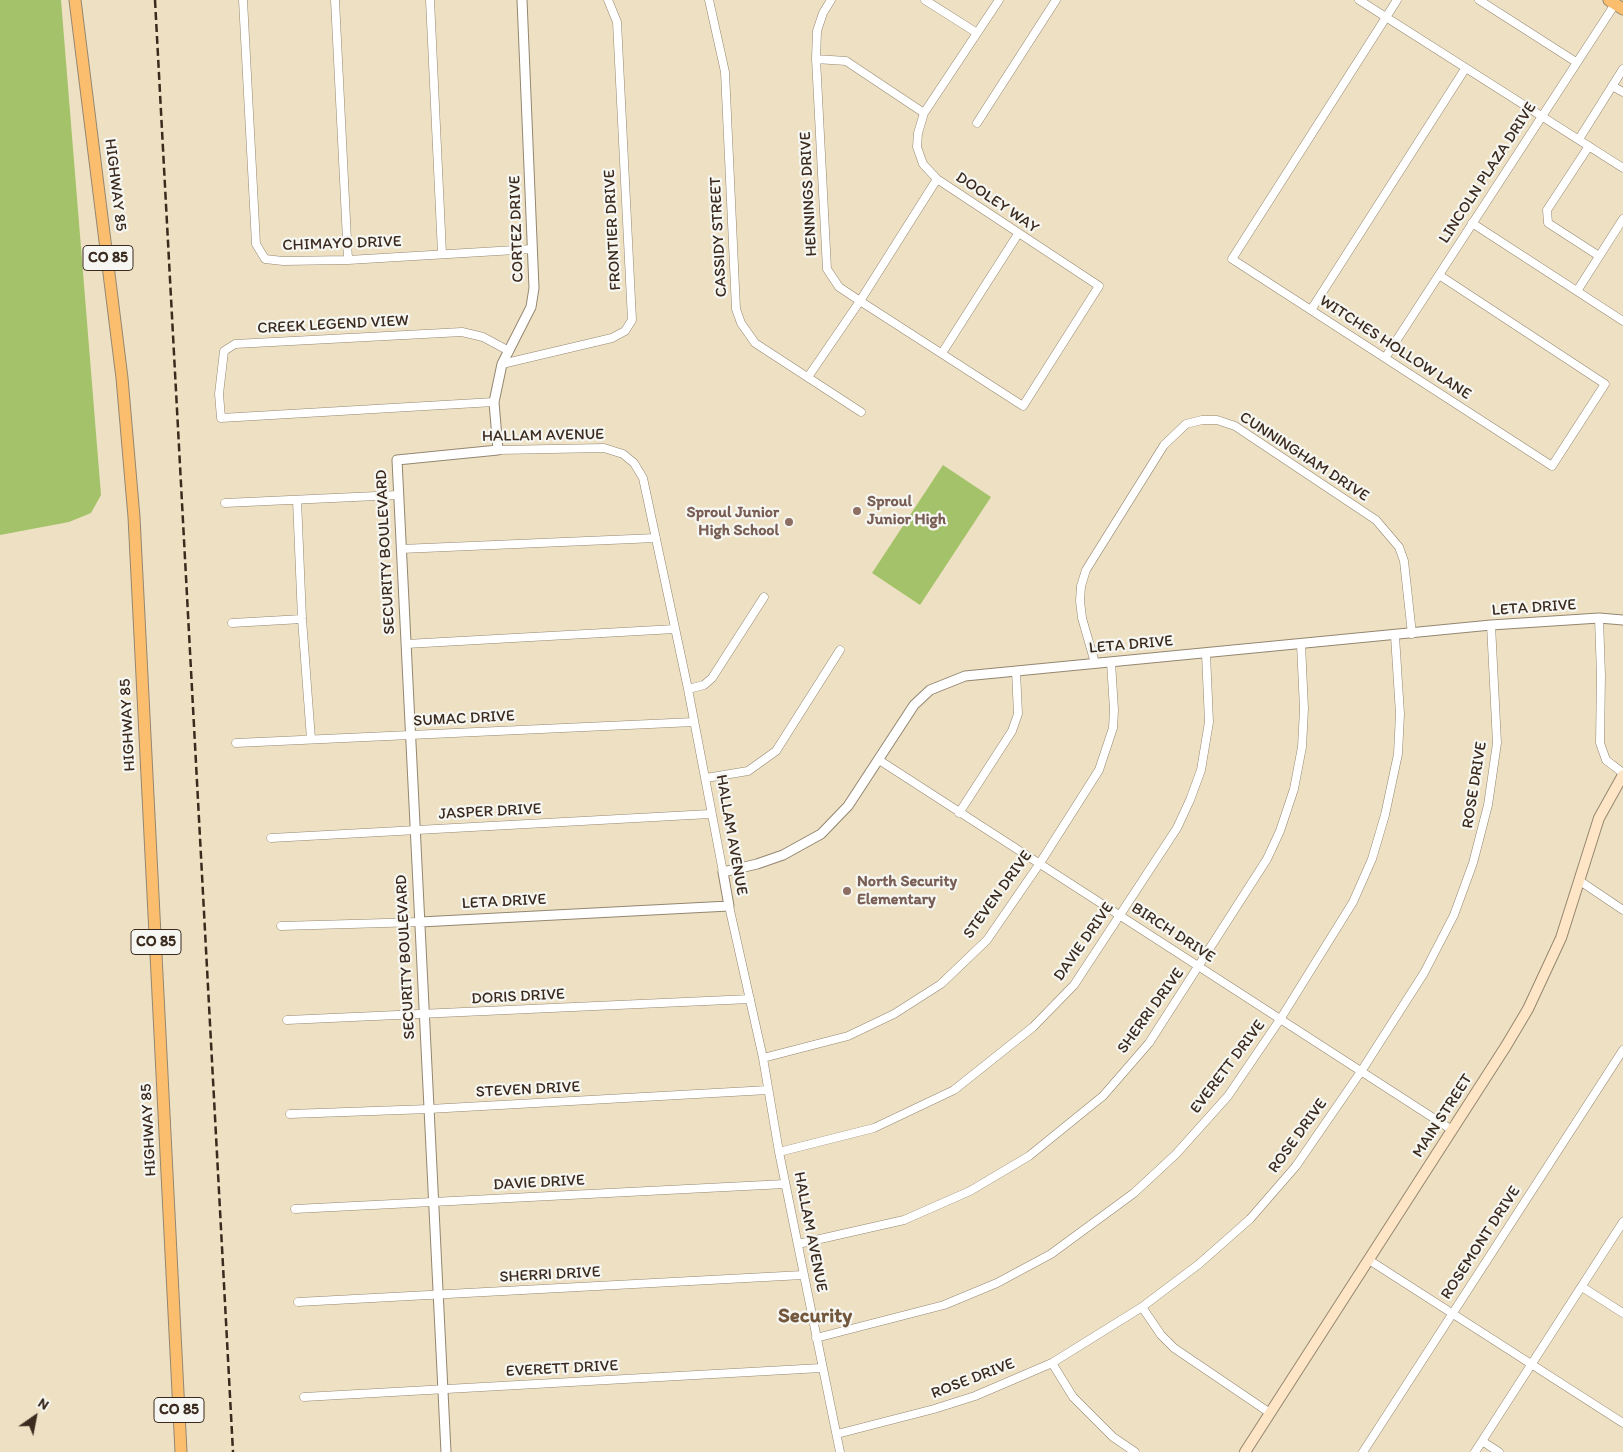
<!DOCTYPE html>
<style>
body{margin:0}
#map{position:relative;width:1623px;height:1452px;overflow:hidden;background:#eee1c3;font-family:Itim,sans-serif}
canvas{display:block}
.north{position:absolute;left:10px;top:1392px;width:50px;height:50px;-webkit-text-stroke:4px #f6f6f2;paint-order:stroke;rotate:33deg;font-size:14px;font-weight:700;line-height:20px;text-align:center;color:#3b2a1e}
.north::after{content:'';display:block;margin:auto;width:18px;height:22px;background:#3b2a1e;clip-path:polygon(50% 0,100% 100%,50% 72%,0 100%)}
</style>
<div id="map">
<canvas width="1623" height="1452"></canvas>
<div class="north">N</div>
</div>
<script>
const context = document.querySelector('canvas').getContext('2d');
context.lineJoin = 'round';
function fillPath(path, color) { context.fillStyle = color; context.fill(path, 'evenodd'); }
const poly = rows => new Path2D(rows.map(r => 'M' + r).join(''));
function trace(path, color, width, dash) { context.strokeStyle = color; context.lineWidth = width; context.lineCap = dash ? 'butt' : 'round'; context.setLineDash(dash || []); context.stroke(path); }
function write(font, color, halo, rows, align = 'center') {
  context.font = font + ' Itim,sans-serif'; context.lineWidth = 4.5; context.setLineDash([]); context.textBaseline = 'middle'; context.strokeStyle = halo; context.fillStyle = color; for (const [text, x, y, turn = 0] of rows) {
    context.save(); context.translate(x, y); context.rotate((+turn || 0) * Math.PI / 180); context.textAlign = isNaN(turn) ? turn : align; if (halo) context.strokeText(text, 0, 0); context.fillText(text, 0, 0); context.restore();
  }
}
fillPath(poly([
 [0,0,61,0,101,495,91,513,69,522,0,535],
 [943,465,991,497,920,605,872,573]
]), '#a4c269');
const minor = poly([
 [243,0,256,244,265,259,283,261,348,260,532,249],
 [335,0,348,260],
 [430,0,442,253],
 [709,0,725,72,736,309,741,323,755,343,861,412],
 [831,0,823,13,817,31,816,59,827,269,839,287,860,301,1023,406,1099,286,937,179,923,164,917,147,918,133,924,113,999,0],
 [925,0,977,33],
 [1359,0,1623,168],
 [1397,0,1232,259,1552,466,1605,384,1439,275],
 [1479,0,1576,62],
 [816,59,846,61,924,113],
 [1612,86,1623,92],
 [977,123,1056,0],
 [1579,139,1623,69],
 [1589,146,1547,210,1548,223,1599,256],
 [1472,223,1623,321],
 [1577,291,1623,219],
 [1311,310,1465,69],
 [942,353,1018,234],
 [1385,358,1615,4],
 [502,364,612,338,625,331,632,320,617,22,608,0],
 [808,377,860,301,937,179],
 [494,402,221,418,219,394,224,351,235,344,462,332,483,337,509,351],
 [498,450,604,448,623,454,634,463,643,478,688,689,723,872],
 [297,500,302,619,311,739],
 [225,503,398,495],
 [401,549,656,538],
 [1599,618,1601,676,1600,743,1606,760,1623,773],
 [232,623,302,619],
 [406,644,675,629],
 [1095,663,1082,618,1080,601,1081,586,1086,570,1164,445,1186,424,1202,420,1217,420,1235,426,1376,520,1399,547,1404,561,1412,634],
 [688,689,704,685,712,678,764,597],
 [236,743,694,722],
 [879,760,1452,1130],
 [706,778,748,771,776,751,840,650],
 [959,813,1012,731,1018,714,1016,671],
 [271,838,710,814],
 [1580,881,1623,910],
 [729,906,763,1058,779,1152,840,1452],
 [281,926,420,922],
 [287,1020,750,999],
 [763,1058,848,1036,894,1014,941,984,987,940,1040,863,1099,770,1113,728,1114,710,1111,662],
 [290,1114,429,1109,768,1090],
 [779,1152,874,1128,954,1090,1033,1027,1074,985,1177,828,1190,800,1201,770,1209,722,1206,654],
 [295,1209,785,1184],
 [798,1244,904,1220,970,1191,1029,1156,1103,1096,1149,1043,1267,859,1280,831,1294,789,1302,747,1304,709,1301,644],
 [1369,1260,1623,1423],
 [1582,1287,1623,1313],
 [298,1302,803,1275],
 [1142,1307,1161,1335,1174,1348,1270,1413],
 [816,1338,944,1305,997,1283,1051,1254,1134,1193,1176,1154,1228,1096,1281,1018,1353,902,1372,859,1385,815,1398,754,1400,714,1395,636],
 [1052,1363,1073,1397,1113,1437,1135,1452],
 [304,1397,821,1368],
 [837,1434,934,1409,975,1396,1052,1363,1142,1307,1199,1264,1250,1219,1296,1166,1362,1070,1424,973,1454,915,1473,863,1488,805,1497,743,1491,625],
 [1482,1441,1499,1452],
 [1363,1452,1623,1050],
 [1475,1452,1623,1222]
]);
const tertiary = poly([
 [420,922,729,906,723,872,757,864,783,855,821,834,848,806,914,705,930,690,965,676,1491,625,1599,618,1623,620],
 [446,1452,397,460,498,450,494,402,502,364,531,307,534,288,522,0]
]);
const secondary = poly([
 [1245,1452,1506,1046,1528,1009,1561,938,1599,818,1623,775]
]);
const primary = poly([
 [75,0,122,378,134,517,181,1452],
 [1609,0,1623,9]
]);
trace(minor, '#948670', 9);
trace(tertiary, '#948670', 11);
trace(secondary, '#948670', 12);
trace(primary, '#948670', 13);
trace(minor, '#fff', 8);
trace(tertiary, '#fff', 9);
trace(secondary, '#fde5c5', 10);
trace(primary, '#fbbe6e', 11);
trace(poly([
 [155,0,233,1452]
]), '#3b2a1e', 2.5, [8, 4]);
for (const [x, y, r, color] of [
 [857,511,5,"#8d6e63"],
 [789,522,5,"#8d6e63"],
 [847,891,5,"#8d6e63"]
]) { const dot = new Path2D(); dot.arc(x, y, r, 0, 2 * Math.PI); context.fillStyle = color; context.fill(dot); trace(dot, '#f6f6f2', 2); }
for (const [x, y, w] of [
 [108,258,50],
 [156,942,50],
 [179,1410,50]
]) { const box = new Path2D(); box.roundRect(x - w / 2, y - 12.5, w, 25, 4); context.fillStyle = '#f6f6f2'; context.fill(box); trace(box, '#3b2a1e', 1); }
write('bold 15px', '#3b2a1e', null, [
 ["CO 85",108,258],
 ["CO 85",156,942],
 ["CO 85",179,1410]
]);
write('16px', '#3b2a1e', '#f6f6f2', [
 ["LINCOLN PLAZA DRIVE",1488,173,-57],
 ["HIGHWAY 85",115,185,83],
 ["HENNINGS DRIVE",809,194,-93],
 ["DOOLEY WAY",997,203,34],
 ["CORTEZ DRIVE",517,229,-92],
 ["FRONTIER DRIVE",613,230,-93],
 ["CASSIDY STREET",719,237,-93],
 ["CHIMAYO DRIVE",342,244,-2],
 ["CREEK LEGEND VIEW",333,325,-3],
 ["WITCHES HOLLOW LANE",1395,348,33],
 ["HALLAM AVENUE",543,436,-1],
 ["CUNNINGHAM DRIVE",1304,457,33],
 ["SECURITY BOULEVARD",386,552,-93],
 ["LETA DRIVE",1534,608,-4],
 ["LETA DRIVE",1131,645,-5],
 ["SUMAC DRIVE",464,719,-3],
 ["HIGHWAY 85",128,725,-93],
 ["ROSE DRIVE",1475,785,-81],
 ["JASPER DRIVE",490,812,-3],
 ["HALLAM AVENUE",731,835,80],
 ["STEVEN DRIVE",998,895,-54],
 ["LETA DRIVE",504,902,-3],
 ["BIRCH DRIVE",1173,933,33],
 ["DAVIE DRIVE",1084,942,-55],
 ["SECURITY BOULEVARD",406,957,-93],
 ["DORIS DRIVE",518,997,-3],
 ["SHERRI DRIVE",1151,1011,-54],
 ["EVERETT DRIVE",1228,1067,-53],
 ["STEVEN DRIVE",528,1090,-3],
 ["MAIN STREET",1443,1116,-57],
 ["HIGHWAY 85",149,1130,-93],
 ["ROSE DRIVE",1298,1136,-54],
 ["DAVIE DRIVE",539,1183,-3],
 ["HALLAM AVENUE",810,1232,79],
 ["ROSEMONT DRIVE",1481,1243,-57],
 ["SHERRI DRIVE",550,1275,-3],
 ["EVERETT DRIVE",562,1369,-3],
 ["ROSE DRIVE",973,1379,-21]
]);
write('bold 16px', '#785e54', '#f6f6f2', [
 ["Sproul",867,502],
 ["Junior High",867,520],
 ["Sproul Junior",779,513,"right"],
 ["High School",779,531,"right"],
 ["North Security",857,882],
 ["Elementary",857,900]
], 'left');
write('bold 21px', '#72573c', '#f6f6f2', [
 ["Security",815,1317]
]);
</script>
